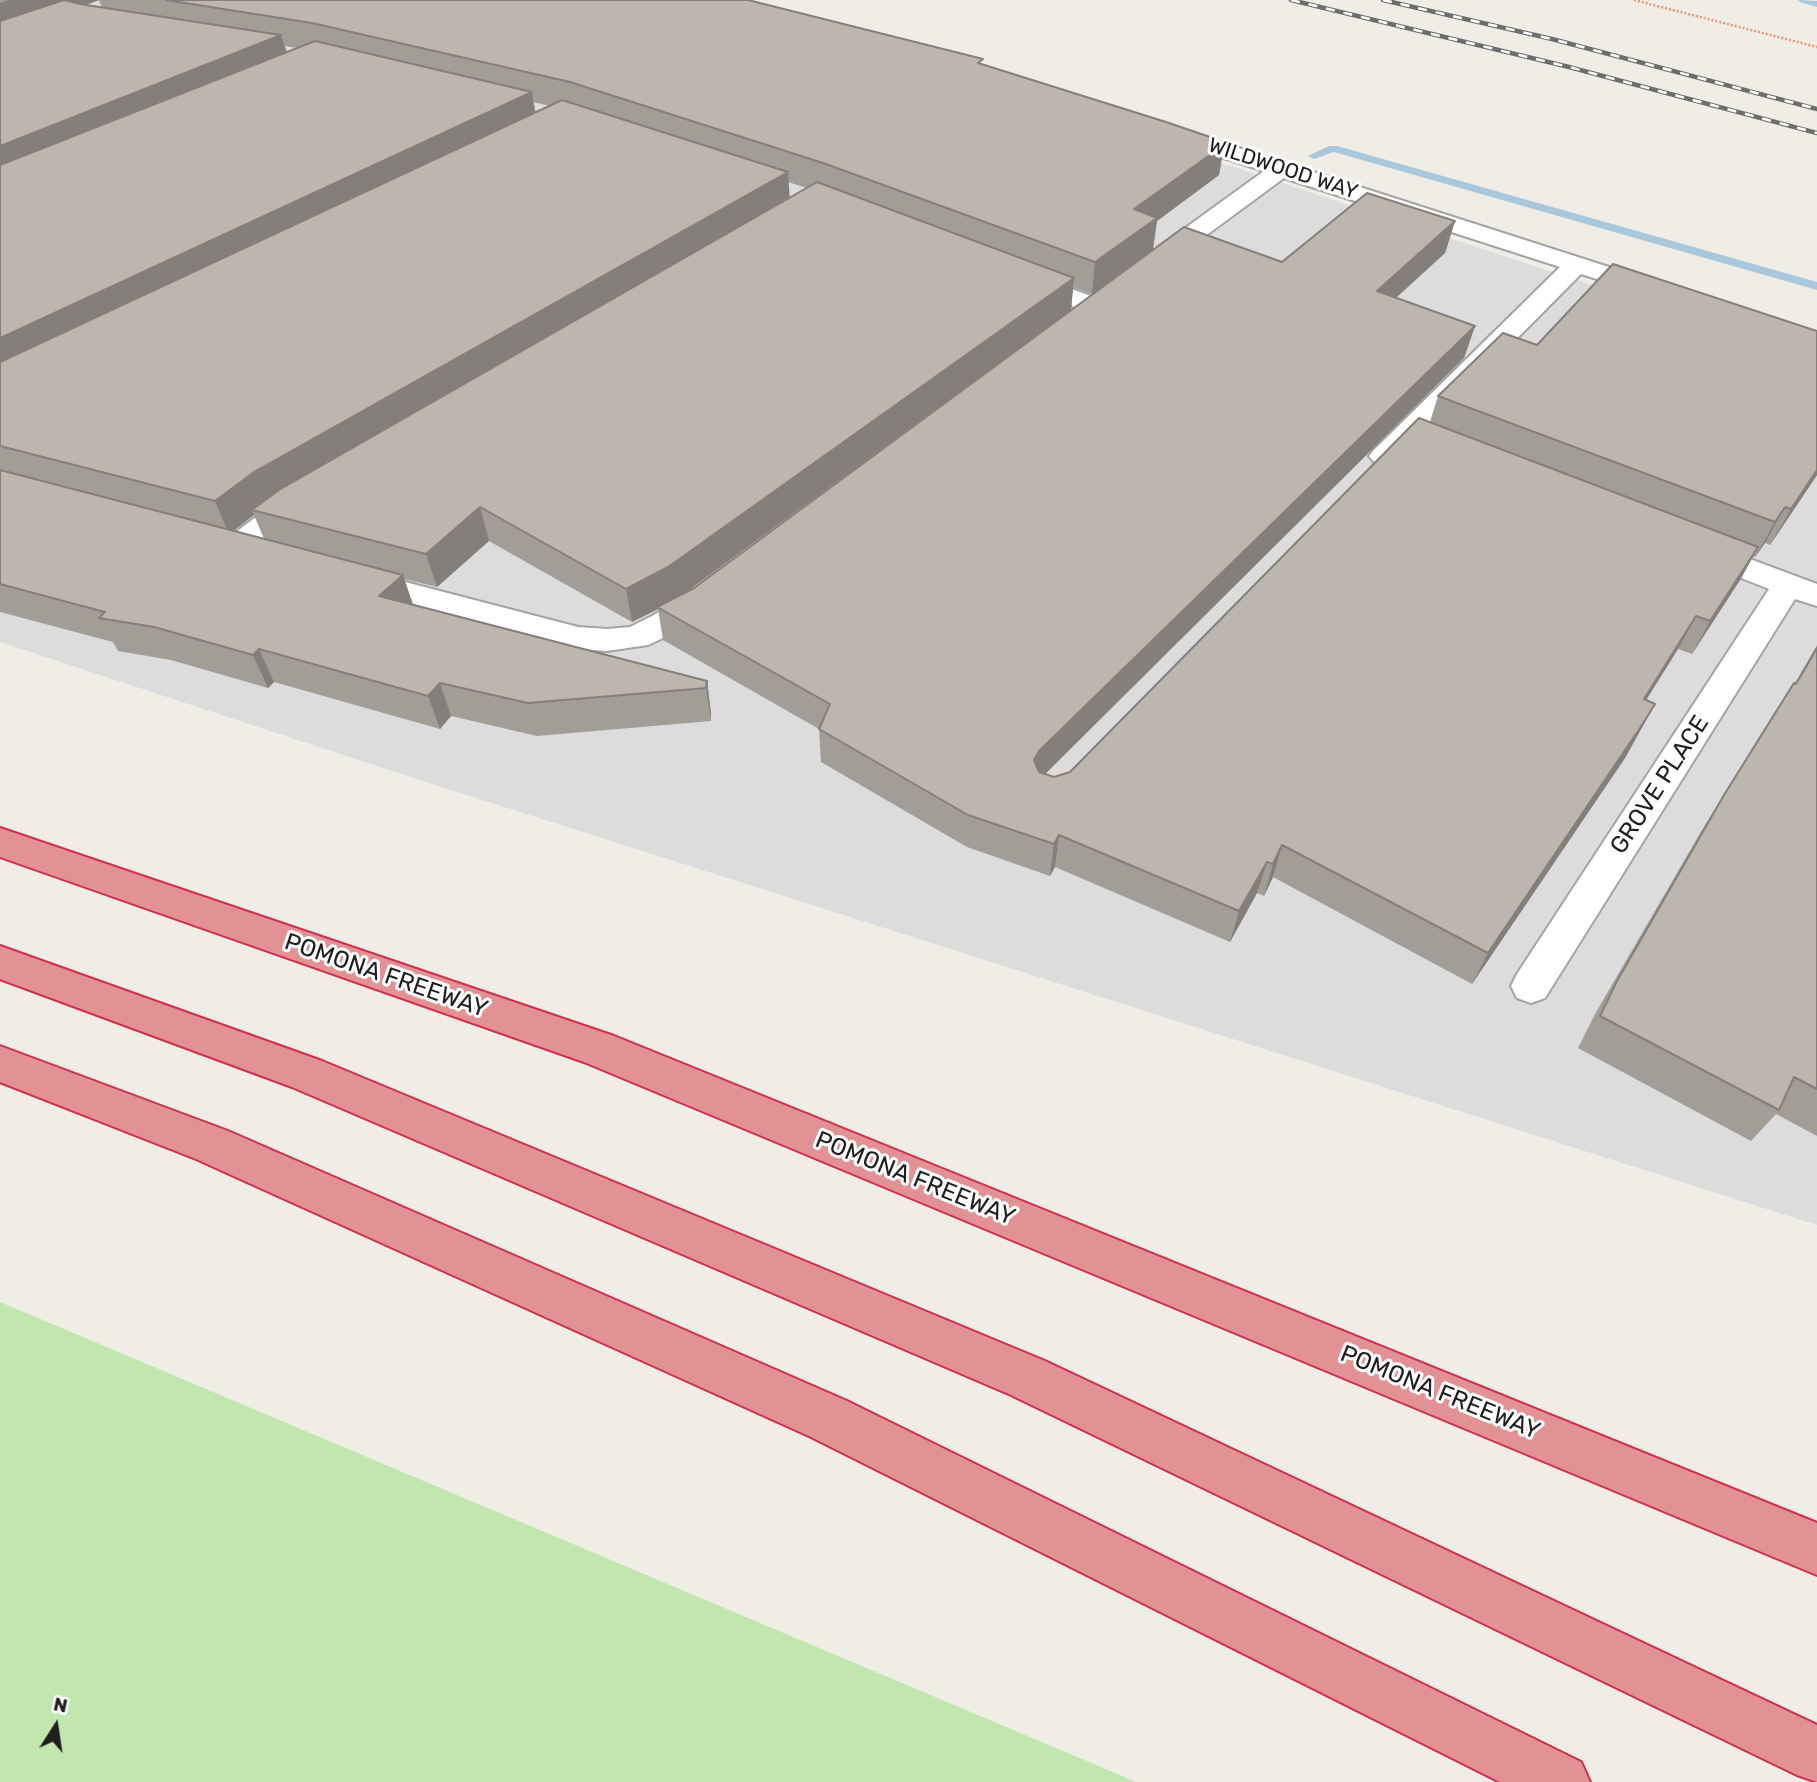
<!DOCTYPE html>
<style>
body{margin:0}
#map{position:relative;width:1817px;height:1782px;overflow:hidden;background:#efede5;font-family:Rubik,sans-serif}
canvas{display:block}
.north{position:absolute;left:21px;top:1691px;width:70px;height:70px;-webkit-text-stroke:5px #fff;paint-order:stroke;rotate:12deg;font-size:19px;font-weight:700;line-height:28px;text-align:center;color:#1f1f1f}
.north::after{content:'';display:block;margin:auto;width:24px;height:32px;background:#1f1f1f;clip-path:polygon(50% 0,100% 100%,50% 72%,0 100%)}
</style>
<div id="map">
<canvas width="1817" height="1782"></canvas>
<div class="north">N</div>
</div>
<script>
const context = document.querySelector('canvas').getContext('2d');
context.lineJoin = 'round';
function fillPath(path, color) { context.fillStyle = color; context.fill(path, 'evenodd'); }
const poly = rows => new Path2D(rows.map(r => 'M' + r).join(''));
function trace(path, color, width, dash) { context.strokeStyle = color; context.lineWidth = width; context.lineCap = dash ? 'butt' : 'round'; context.setLineDash(dash || []); context.stroke(path); }
function write(font, color, halo, rows, align = 'center') {
  context.font = font + ' Rubik,sans-serif'; context.lineWidth = 6; context.setLineDash([]); context.textBaseline = 'middle'; context.strokeStyle = halo; context.fillStyle = color; for (const [text, x, y, turn = 0] of rows) {
    context.save(); context.translate(x, y); context.rotate((+turn || 0) * Math.PI / 180); context.textAlign = isNaN(turn) ? turn : align; if (halo) context.strokeText(text, 0, 0); context.fillText(text, 0, 0); context.restore();
  }
}
fillPath(poly([
 [0,0,656,0,957,76,1817,359,1817,1225,404,775,0,642]
]), '#dddcdc');
fillPath(poly([
 [0,1302,1134,1781,1136,1782,0,1782]
]), '#c1e6ae');
fillPath(poly([
 [1798,0,1817,1,1817,7,1800,2,1798,0],
 [1329,146,1337,146,1817,282,1817,290,1334,152,1314,159,1308,156,1329,146]
]), '#a8c7da');
const street = poly([
 [1173,127,1665,285,1669,290,1665,295,1656,298,1581,274,1394,462,1384,465,1374,462,1369,456,1374,450,1560,267,1284,178,1162,268,1153,271,1144,268,1140,263,1144,258,1264,171,1165,139,1162,134,1165,129,1173,127],
 [1022,271,1102,300,1106,306,1102,312,1093,314,1013,284,1009,279,1013,274,1022,271],
 [305,491,316,494,320,500,316,506,291,521,249,553,238,556,227,553,222,546,227,539,269,507,305,491],
 [1699,540,1817,584,1817,606,1795,599,1545,998,1531,1003,1517,998,1511,986,1517,974,1769,589,1688,557,1683,550,1688,543,1699,540],
 [359,570,578,627,607,629,630,627,652,616,693,591,704,588,715,591,720,598,715,605,676,632,648,645,607,651,578,649,348,587,343,580,348,573,359,570]
]);
const highway = poly([
 [0,828,614,1036,1817,1523,1817,1575,584,1062,0,857,0,828],
 [0,946,322,1061,1045,1361,1817,1725,1817,1782,1797,1775,1011,1395,292,1087,0,979,0,946],
 [0,1046,228,1131,847,1401,1581,1762,1590,1782,1500,1782,811,1437,196,1159,0,1082,0,1046]
]);
trace(street, '#a3a3a3', 4);
trace(highway, '#d12f4e', 4);
trace(poly([
 [1634,0,1817,47]
]), '#f29374', 2.5, [2, 2]);
fillPath(street, '#fff');
fillPath(highway, '#e29295');
const rail = poly([
 [1291,0,1569,67,1817,133],
 [1383,0,1552,39,1817,109]
]);
trace(rail, '#6d6d6d', 4.5);
trace(rail, '#fff', 2.5, [9]);
fillPath(poly([
 [0,0,748,0,983,64,1224,145,1219,175,1157,221,1153,249,1092,294,1073,287,1071,310,684,593,1282,262,1455,221,1445,253,1396,298,1475,326,1464,358,1045,774,1054,777,1070,772,1430,422,1438,396,1537,345,1817,331,1817,475,1770,545,1765,543,1755,557,1753,557,1740,580,1692,654,1678,649,1646,700,1655,704,1625,758,1472,984,1273,877,1264,896,1257,893,1230,942,1055,867,1050,876,967,847,821,762,819,729,663,640,658,609,632,622,489,541,437,587,404,579,413,604,707,681,711,714,711,721,537,736,451,716,440,729,274,682,268,688,171,660,118,651,113,642,0,612],
 [99,0,102,8,86,5],
 [285,46,297,48,287,52],
 [533,102,550,106,535,112],
 [788,182,807,188,789,198],
 [254,515,264,539,234,531],
 [1817,645,1817,1136,1776,1114,1751,1141,1578,1048,1595,1014,1702,830,1771,718,1794,683,1795,683]
]), '#a29d96');
fillPath(poly([
 [9,0,99,0,0,36,0,3],
 [281,35,290,64,0,182,0,146],
 [532,92,537,122,0,378,0,338],
 [1213,138,1211,154,1224,145,1219,175,1157,221,1153,249,1092,294,1095,262,1134,209],
 [788,172,790,203,252,510,254,515,229,534,215,501,254,472],
 [1455,221,1445,253,1368,323,1377,291],
 [1074,278,1071,310,674,601,657,607,658,609,632,622,626,589],
 [1475,326,1464,358,1036,783,1034,760,1039,751],
 [1817,470,1817,475,1770,545,1791,509],
 [480,507,489,541,437,587,426,554],
 [1785,507,1765,543,1755,557,1775,522],
 [1758,547,1740,580,1692,654,1710,621],
 [403,575,414,608,379,596],
 [1696,616,1678,649,1626,732,1644,699],
 [259,649,274,682,268,688,253,655],
 [707,681,711,714,711,721,706,688],
 [440,683,451,716,440,729,428,696],
 [1655,704,1625,758,1472,984,1488,953],
 [1059,835,1055,867,1050,876,1054,844],
 [1282,845,1273,877,1264,896,1273,864],
 [1267,862,1257,893,1230,942,1239,911]
]), '#847f7a');
const building = poly([
 [64,0,80,4,281,35,0,146,0,21,64,0],
 [166,0,748,0,983,59,978,63,1166,122,1213,138,1210,140,1224,145,1134,209,1157,218,1095,262,823,163,570,82,312,23,166,0],
 [315,41,532,92,0,338,0,165,315,41],
 [562,100,788,172,254,472,215,501,0,446,0,362,562,100],
 [817,182,1074,278,668,567,626,589,480,507,426,554,252,510,279,490,817,182],
 [1367,193,1455,221,1377,291,1475,326,1039,751,1034,760,1039,772,1054,777,1070,772,1419,418,1758,547,1710,621,1696,616,1644,699,1655,704,1642,725,1488,953,1282,845,1273,864,1267,862,1239,911,1059,835,1054,844,968,815,819,729,830,704,657,607,694,588,1184,227,1282,262,1367,193],
 [1613,264,1817,331,1817,470,1791,509,1785,507,1775,522,1438,396,1503,333,1537,345,1613,264],
 [0,470,403,575,379,596,707,681,706,688,528,703,440,683,428,696,259,649,253,655,154,627,99,618,105,612,0,584,0,470],
 [1817,648,1817,1089,1794,1077,1779,1110,1600,1016,1617,981,1724,795,1794,683,1796,684,1817,648]
]);
fillPath(building, '#bcb6af');
trace(building, '#847f7a', 2);
write('21px', '#1f1f1f', '#fff', [
 ["WILDWOOD WAY",1283,169,18]
]);
write('24px', '#1f1f1f', '#fff', [
 ["GROVE PLACE",1660,785,-57],
 ["POMONA FREEWAY",386,976,19],
 ["POMONA FREEWAY",915,1179,22],
 ["POMONA FREEWAY",1440,1393,22]
]);
</script>
